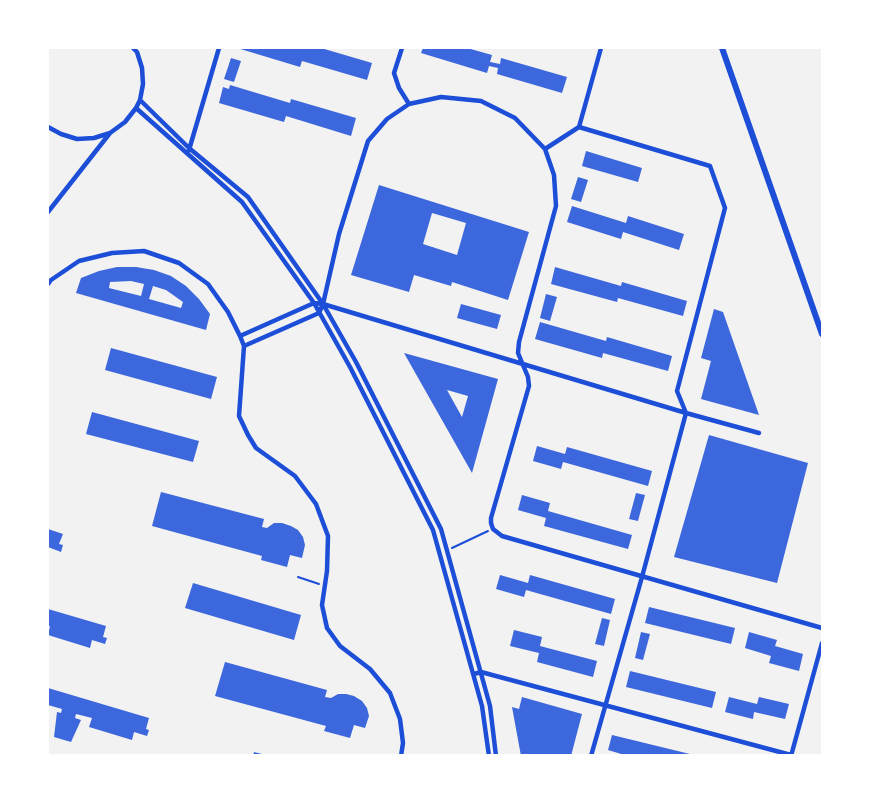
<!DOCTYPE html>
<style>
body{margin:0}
#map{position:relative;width:870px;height:803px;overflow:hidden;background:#f2f2f2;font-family:"PT Sans",sans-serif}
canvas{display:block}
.frame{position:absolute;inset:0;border:49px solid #fff;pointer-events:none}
</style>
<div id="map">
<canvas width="870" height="803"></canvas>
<div class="frame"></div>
</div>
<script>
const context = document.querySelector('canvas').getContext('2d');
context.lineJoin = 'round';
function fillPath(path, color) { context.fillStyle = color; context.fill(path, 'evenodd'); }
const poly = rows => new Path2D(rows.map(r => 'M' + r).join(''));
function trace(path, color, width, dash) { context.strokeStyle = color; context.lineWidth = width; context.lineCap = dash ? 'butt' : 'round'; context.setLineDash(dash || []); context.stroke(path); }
fillPath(poly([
 [237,48,321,48,372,63,367,80,302,61,300,67],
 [423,48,467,48,492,55,490,62,500,64,501,58,567,77,562,93,497,74,498,68,489,66,487,73,421,53],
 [231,58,241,61,234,82,224,79],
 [230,85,290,103,291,99,356,118,351,136,286,116,284,122,219,103,223,87,229,89],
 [586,151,642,168,638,182,582,166],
 [578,177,588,180,581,202,571,199],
 [379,185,529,232,508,300,452,282,451,286,414,275,409,292,351,275],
 [432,213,466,223,457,255,423,244],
 [572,206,626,223,628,216,684,234,679,250,623,232,621,239,567,222],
 [117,267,136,267,154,270,171,276,186,286,199,299,210,314,206,330,76,293,81,278,99,271],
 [131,281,144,284,141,296,109,288,110,282],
 [153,286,166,290,183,302,181,308,149,299],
 [555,267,621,286,622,282,687,301,683,316,618,298,617,302,551,284],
 [546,294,557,297,550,321,540,318],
 [461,304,501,315,497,329,457,318],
 [714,309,723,312,759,415,701,399,711,361,701,358],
 [540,322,606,341,607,337,672,356,668,371,603,353,602,358,535,339],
 [111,348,217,377,211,399,105,370],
 [404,353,498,379,472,473],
 [447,390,468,396,462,417],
 [92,412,199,441,193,462,86,434],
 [709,435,808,463,777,583,674,557],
 [537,446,565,454,567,447,652,471,648,486,563,462,561,469,533,461],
 [161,492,264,519,262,527,267,528,274,523,282,523,291,526,298,530,303,537,305,545,302,558,290,555,287,567,261,560,262,556,152,526],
 [636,493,645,495,638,521,629,519],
 [522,495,550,503,548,511,632,535,628,549,544,526,546,518,518,510],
 [48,529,63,534,59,544,63,545,61,552,48,547],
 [500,575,528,583,530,575,615,599,611,614,526,590,524,597,496,589],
 [193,583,301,615,294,640,185,608],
 [649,607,735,628,731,644,645,623],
 [48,609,106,626,103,637,107,638,105,644,92,640,90,648,48,635,50,626,48,626],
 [602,618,610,620,604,646,595,644],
 [514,630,542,637,540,646,597,661,593,677,537,662,539,653,510,646],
 [641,632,650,634,643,660,635,658],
 [749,632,777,640,775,646,803,654,799,671,769,663,771,656,745,648],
 [225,662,327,690,325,697,331,698,338,694,346,694,354,696,362,701,367,708,369,716,365,728,354,725,350,738,324,731,326,726,215,696],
 [630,671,716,692,712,708,626,687],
 [48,688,149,718,146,729,149,730,147,736,134,732,132,740,89,727,92,718,76,714,75,718,81,720,71,742,54,737,57,712,61,713,62,709,48,705],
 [522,697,582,714,571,756,521,756,512,707,519,709],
 [729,697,757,704,759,697,789,704,785,719,754,712,753,719,725,712],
 [612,735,694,755,694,756,628,756,608,750],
 [254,752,266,755,266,756,253,756]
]), '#3d67dc');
trace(poly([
 [452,548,488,531],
 [298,577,319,584]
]), '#1d4ed8', 2);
trace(poly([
 [402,48,394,73,399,88,409,104],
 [140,100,189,148,248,197,323,304,356,362,441,529,490,706,496,756],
 [136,108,242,202,314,303,350,367,433,530,482,706,489,756],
 [48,127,61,134,77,139,94,138,110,133,125,122,136,108,140,100,143,84,142,68,137,52,133,48],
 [579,127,710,166,725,208,677,391,686,413,642,577,591,756],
 [545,149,579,127,601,48],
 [189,150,219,48],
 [48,212,110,133],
 [48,284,51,280,79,261,112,253,144,251,179,263,208,284,228,312,240,336,244,346,239,416,248,435,256,448,295,476,316,504,328,536,327,571,322,605,327,628,340,646,370,669,390,693,400,719,403,743,401,756],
 [240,336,314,303,323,304,686,413,759,433],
 [244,346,319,313,323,304,339,234,368,141,387,119,409,104,441,97,481,101,515,118,545,149,554,175,556,206,519,342,518,353,528,377,529,386,491,518,491,523,493,529,502,536,822,628],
 [474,674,481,672,791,755],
 [791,756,822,643]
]), '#1d4ed8', 4.5);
trace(poly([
 [722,48,822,334]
]), '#1d4ed8', 6);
</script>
